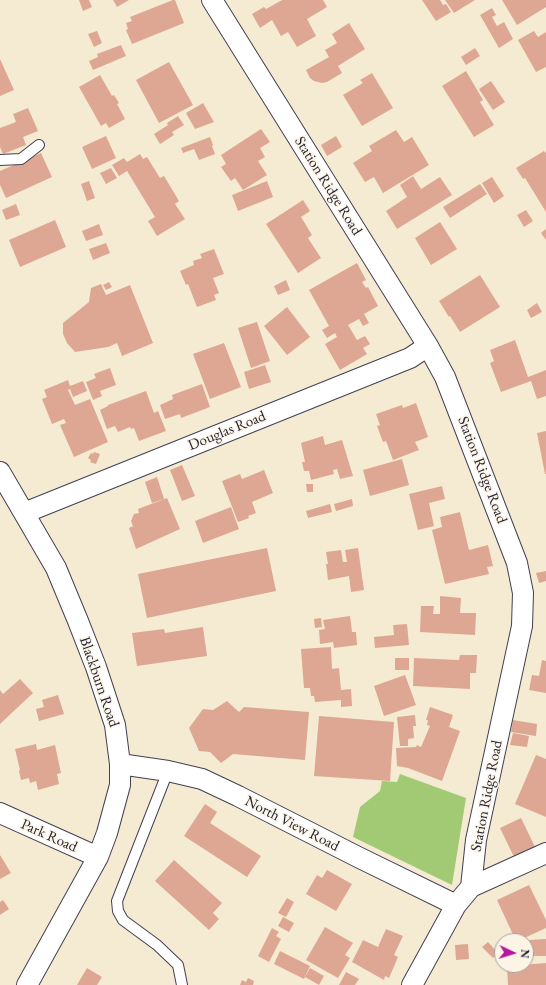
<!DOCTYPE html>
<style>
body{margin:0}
#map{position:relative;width:546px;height:985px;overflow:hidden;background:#f5ebd2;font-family:"EB Garamond",serif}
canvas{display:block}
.north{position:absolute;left:494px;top:933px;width:40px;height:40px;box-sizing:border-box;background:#fcf5e5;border:1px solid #a5a1a1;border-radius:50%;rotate:94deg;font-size:11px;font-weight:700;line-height:16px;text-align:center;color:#22223b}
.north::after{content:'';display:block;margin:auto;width:14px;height:18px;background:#b5179e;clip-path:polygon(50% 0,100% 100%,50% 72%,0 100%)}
</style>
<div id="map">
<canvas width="546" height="985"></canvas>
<div class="north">N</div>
</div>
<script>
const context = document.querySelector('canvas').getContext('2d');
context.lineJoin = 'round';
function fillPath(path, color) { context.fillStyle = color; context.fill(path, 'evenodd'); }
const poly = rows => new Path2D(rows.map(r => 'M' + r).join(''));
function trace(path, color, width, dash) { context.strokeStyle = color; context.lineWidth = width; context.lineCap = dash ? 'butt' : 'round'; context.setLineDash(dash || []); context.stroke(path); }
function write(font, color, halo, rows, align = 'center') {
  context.font = font + ' "EB Garamond",serif'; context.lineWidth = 3; context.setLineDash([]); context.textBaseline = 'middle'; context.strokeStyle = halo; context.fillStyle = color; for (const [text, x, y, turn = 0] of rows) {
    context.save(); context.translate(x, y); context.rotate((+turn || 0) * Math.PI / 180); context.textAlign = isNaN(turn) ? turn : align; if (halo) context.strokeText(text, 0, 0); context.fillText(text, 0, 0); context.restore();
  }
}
fillPath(poly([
 [400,774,466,798,452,885,353,837,360,807,380,791,382,781,397,782]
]), '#a2ca75');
fillPath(poly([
 [79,0,89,0,92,7,83,11],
 [113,0,129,0,117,7],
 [173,0,175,0,184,23,132,44,126,30,128,29,126,23,132,21,130,17],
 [282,0,323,0,327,7,307,19,316,36,297,47,288,32,281,36,272,20,260,28,252,14,264,7,266,9],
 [422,0,440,0,443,5,446,4,451,12,436,21],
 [445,0,475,0,454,13],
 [502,0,546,0,546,7,517,25],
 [492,8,496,15,492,17,497,26,504,22,513,39,499,48,480,15],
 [349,23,365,49,338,66,342,73,327,82,322,83,314,81,310,78,306,70,329,57,325,50,337,43,332,34],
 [97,31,102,43,94,47,88,34],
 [534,31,538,37,546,32,546,67,536,72,518,40],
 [121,45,126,56,93,70,89,61,98,57,97,54],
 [475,48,480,56,466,65,461,57],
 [0,59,14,90,0,96],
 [169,62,193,105,159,123,136,80],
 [466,71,483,100,480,102,494,125,474,137,442,86],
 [372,73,393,108,362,126,343,95,363,83,360,80],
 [100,75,112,96,114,95,119,103,117,104,125,119,109,128,106,123,101,126,79,87],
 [491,81,505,102,493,110,479,89],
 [203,103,214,122,195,129,186,113],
 [28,108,38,131,23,137,26,145,3,154,0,147,0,128,16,122,13,114],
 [178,116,184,125,172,132,174,135,160,144,154,134,168,125,167,123],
 [261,129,270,142,260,148,265,157,258,161,267,175,243,190,235,178,231,181,221,167,226,164,221,155],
 [396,130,404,142,412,137,429,165,383,193,374,177,365,182,353,163,372,151,369,146],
 [106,136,116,158,92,169,82,147],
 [336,136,342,147,327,156,321,145],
 [210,137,213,145,212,146,215,154,199,160,194,149,183,153,181,148],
 [544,151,546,153,546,212,525,178,523,179,516,168],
 [41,153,52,177,6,198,0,185,0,171],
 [140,154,143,159,147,157,160,178,164,176,179,201,175,204,185,219,157,236,148,221,155,217,127,171,119,176,112,165,124,158,127,162],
 [111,168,117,178,106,184,100,173],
 [413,176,421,189,440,177,452,195,397,229,386,211,407,197,400,185],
 [492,177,504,196,494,203,482,183],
 [89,181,95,198,87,201,81,184],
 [267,181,273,197,238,211,232,195],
 [480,184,487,194,450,218,443,207],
 [303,200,310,211,301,217,312,235,308,238,321,258,298,273,266,224],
 [16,204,20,215,6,220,2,210],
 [526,210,533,221,524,227,517,215],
 [55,220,66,247,20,267,9,240],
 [440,222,457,249,431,265,415,238],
 [99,224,103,235,86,241,82,231],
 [546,229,546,240,541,233],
 [106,243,110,253,93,260,89,249],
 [214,249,224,274,213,278,219,293,214,295,216,300,197,307,188,284,186,285,180,271,194,265,193,261,202,258,200,254],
 [357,263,366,280,362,282,366,288,368,287,378,306,364,314,369,323,363,326,359,319,348,325,357,340,365,336,370,344,363,348,367,354,340,370,325,344,337,337,335,333,327,338,322,330,329,326,309,290],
 [480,275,500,307,460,332,450,316,449,317,439,301],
 [286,280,290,290,278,295,274,286],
 [109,282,112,287,106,290,103,285],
 [101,284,106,295,130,285,153,343,122,356,117,343,108,347,75,352,67,343,63,334,63,323,89,302,91,288],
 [537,303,542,312,531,318,527,310],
 [287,307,310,337,287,355,264,326],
 [257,322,270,361,251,368,238,328],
 [515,340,528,377,546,370,546,396,537,399,531,381,501,392,490,363,494,361,490,350],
 [224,343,241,387,210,399,193,354],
 [265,365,271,382,249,389,244,372],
 [110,368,116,385,100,391,102,396,93,400,86,382,96,378,94,374],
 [68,380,70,386,83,381,87,391,73,397,70,389,68,390,75,405,90,399,108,442,74,457,60,425,66,423,64,419,52,424,42,399,47,397,44,390],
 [202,384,210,407,181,418,180,414,165,419,160,405,173,399,172,395],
 [146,391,154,413,158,411,166,431,139,441,134,428,131,429,130,427,118,432,115,426,107,429,100,410,108,406,108,405],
 [416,403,428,437,415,442,419,450,393,460,386,441,383,442,377,426,380,425,376,414,402,405,403,408],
 [546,431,546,474,545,474,537,433],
 [323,436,325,445,342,440,353,476,340,479,337,469,333,470,334,474,311,480,309,471,304,471,302,462,305,462,301,443],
 [94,452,100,454,96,464,90,462,91,460,88,458,91,453,93,454],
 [402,459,409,485,370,496,363,470],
 [182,465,195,496,182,501,170,470],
 [264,470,273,493,252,502,256,513,248,516,249,518,238,522,222,481,240,474,242,479],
 [157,477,164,499,152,503,145,482],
 [306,484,313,484,313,492,307,492],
 [442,486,445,499,429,503,434,526,418,530,409,494],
 [167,498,180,529,136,549,129,528,133,526,131,521,134,514,139,513,138,509],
 [352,499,353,506,336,511,334,504],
 [330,504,332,512,308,518,306,511],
 [231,507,239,529,203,543,195,521],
 [460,512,469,550,488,545,493,566,487,567,489,574,445,584,432,530,442,527,440,517],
 [267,548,276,591,147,618,138,574],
 [358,548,364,590,351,592,349,576,328,580,326,564,328,564,326,552,341,550,343,562,347,562,345,550],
 [546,571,546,581,539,583,536,573],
 [440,596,461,598,460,613,476,613,475,635,420,632,421,606,434,606,433,614,440,614],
 [350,616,352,632,356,632,357,645,334,648,333,642,320,644,319,630,325,629,323,620],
 [321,618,322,627,315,628,314,619],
 [407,624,409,645,375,648,374,637,394,635,393,625],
 [203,627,207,656,137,666,132,633,164,629,165,633],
 [331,647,332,669,339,668,341,690,351,689,352,706,341,707,341,700,315,702,314,696,311,696,310,688,304,688,301,649],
 [460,655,477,655,476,673,470,673,470,689,413,686,414,658,459,660],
 [395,658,409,658,409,670,395,670],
 [542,660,546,661,546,693,529,690,532,675,539,676],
 [405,675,416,705,384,716,374,686],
 [20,679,33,693,0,724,0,690,3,694],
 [58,695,64,714,39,721,36,709,44,707,42,700],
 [227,701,239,712,244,707,309,712,305,760,233,754,221,763,210,752,199,751,189,728,203,709,213,710],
 [430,707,453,715,449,727,460,731,442,781,408,768,397,766,396,748,416,747,417,745,421,747,430,726,427,725,428,720,426,720],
 [415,715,416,726,413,726,414,738,408,739,408,746,400,746,397,717],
 [319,716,394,722,390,781,314,776],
 [513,720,537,724,536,736,511,732],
 [513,733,529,736,527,747,510,745],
 [36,744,37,750,55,745,61,773,57,774,59,784,38,790,36,781,30,783,29,778,21,780,19,771,20,770,15,749],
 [536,755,546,759,546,817,515,804],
 [205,804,217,812,210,823,261,856,247,877,184,836],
 [521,818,535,847,514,857,500,828],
 [0,855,11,873,0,879],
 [174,860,222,903,213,913,219,919,209,930,155,881],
 [327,870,352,884,336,911,306,894,317,875,322,878],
 [529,885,546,920,546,928,518,941,516,941,497,900],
 [287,898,294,902,286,917,278,913],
 [3,900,9,909,0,915,0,902],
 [283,917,294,923,289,932,278,926],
 [325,927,353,943,345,955,350,958,338,978,306,960],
 [272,928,279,932,276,936,281,939,269,962,258,956],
 [386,929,403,936,394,955,398,957,389,978,385,976,384,980,352,962,363,940,378,947],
 [546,939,546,956,530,956,529,940],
 [488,942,498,953,493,958,482,947],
 [468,944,469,959,456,960,455,945],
 [280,951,310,966,304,979,274,964],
 [546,963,546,985,508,985,507,966],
 [87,968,102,977,97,985,77,985],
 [310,968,324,976,319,985,305,977],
 [346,972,359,979,355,985,339,985],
 [248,978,254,981,253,985,240,985,242,980,246,982]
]), '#dea793');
const lane = poly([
 [0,160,21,159,39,145],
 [168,771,117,901,118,911,123,920,157,945,178,965,182,985]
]);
const street = poly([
 [212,0,428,346,445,377,517,563,523,593,522,626,476,840,471,887,456,905,412,985],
 [0,472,56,568,78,621,96,667,115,725,120,764,120,785,107,833,98,857,27,985],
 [24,513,410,358,428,346],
 [120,764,168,771,202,779,238,796,358,857,456,905],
 [0,813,98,857],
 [471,887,546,853]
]);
trace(lane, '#424052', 12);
trace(street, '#424052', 22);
trace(lane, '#fff', 10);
trace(street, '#fff', 20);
write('15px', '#22223b', '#fcf5e5', [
 ["Station Ridge Road",328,186,58],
 ["Douglas Road",227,431,-22],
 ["Station Ridge Road",482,470,69],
 ["Blackburn Road",99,682,71],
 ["Station Ridge Road",487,796,-79],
 ["North View Road",292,824,27],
 ["Park Road",49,836,24]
]);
</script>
